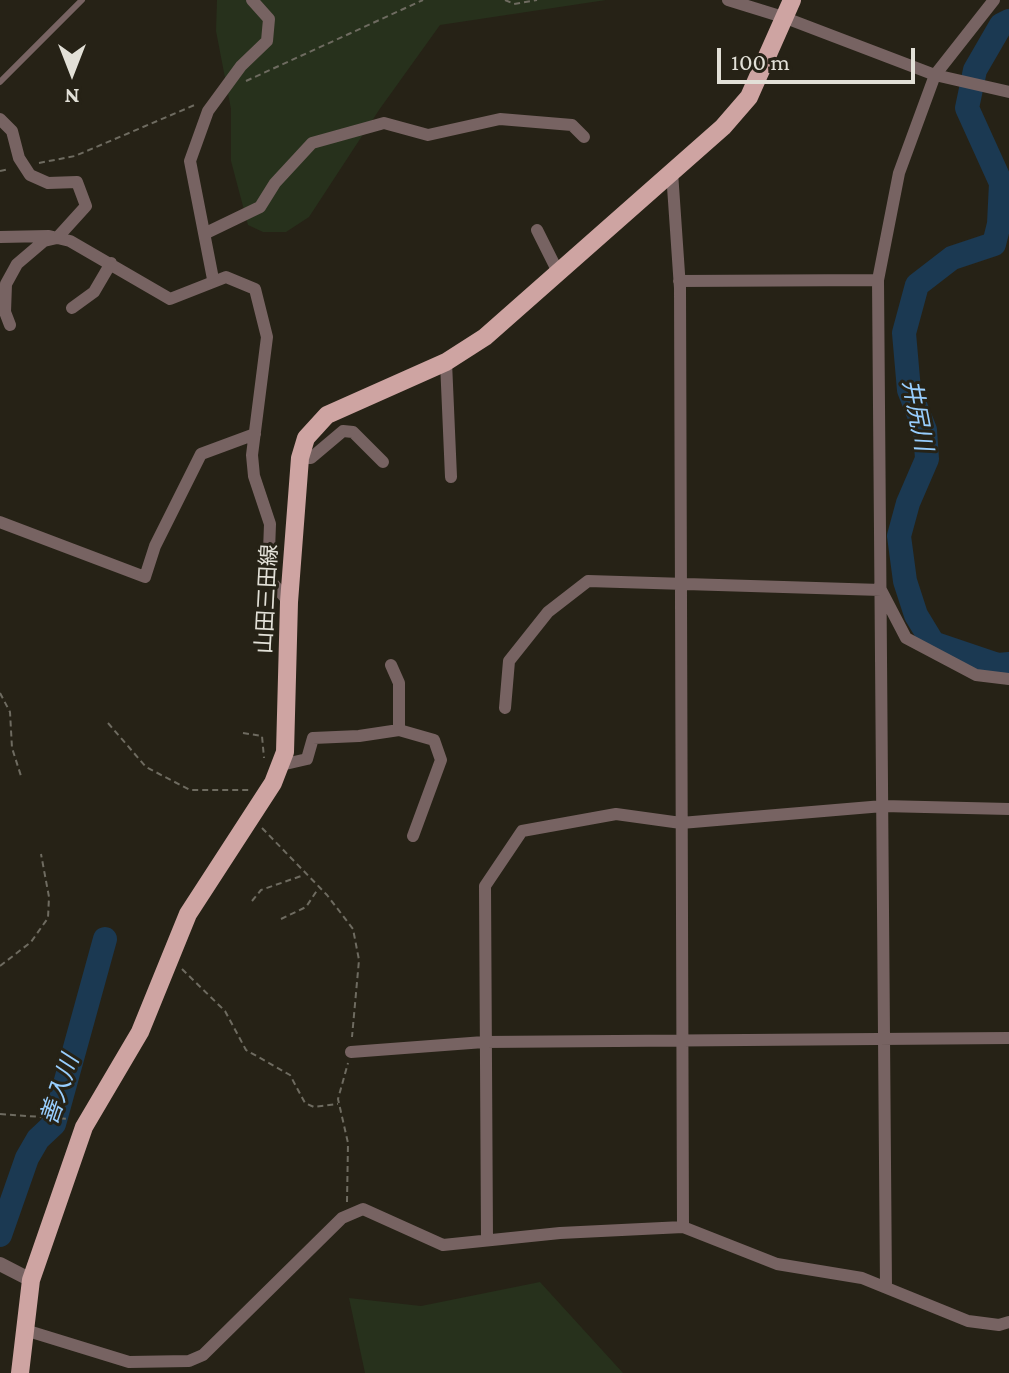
<!DOCTYPE html>
<meta charset="utf-8">
<style>
body{margin:0}
#map{position:relative;width:1009px;height:1373px;overflow:hidden;background:#262216;font-family:"Crimson Pro",serif}
canvas{display:block}
.north{position:absolute;left:32px;top:32px;width:80px;height:80px;-webkit-text-stroke:6px #262216;paint-order:stroke;rotate:180deg;font-size:22px;font-weight:700;line-height:32px;text-align:center;color:#e2e0d7}
.north::after{content:'';display:block;margin:auto;width:28px;height:36px;background:#e2e0d7;clip-path:polygon(50% 0,100% 100%,50% 72%,0 100%)}
.scale{position:absolute;left:717px;top:48px;width:198px;height:36px;box-sizing:border-box;border:4px solid #e2e0d7;border-top:0;padding-left:10px;font-size:24px;line-height:28px;white-space:nowrap;color:#e2e0d7;-webkit-text-stroke:6px #262216;paint-order:stroke}
</style>
<div id="map">
<canvas width="1009" height="1373"></canvas>
<div class="north">N</div>
<div class="scale">100 m</div>
</div>
<script>
const context = document.querySelector('canvas').getContext('2d');
context.lineJoin = 'round';
function fillPath(path, color) { context.fillStyle = color; context.fill(path, 'evenodd'); }
const poly = rows => new Path2D(rows.map(r => 'M' + r).join(''));
function trace(path, color, width, dash) { context.strokeStyle = color; context.lineWidth = width; context.lineCap = dash ? 'butt' : 'round'; context.setLineDash(dash || []); context.stroke(path); }
function write(font, color, halo, rows, align = 'center') {
  context.font = font + ' "Crimson Pro","Noto Sans JP",serif'; context.lineWidth = 6; context.setLineDash([]); context.textBaseline = 'middle'; context.strokeStyle = halo; context.fillStyle = color; for (const [text, x, y, turn = 0] of rows) {
    context.save(); context.translate(x, y); context.rotate((+turn || 0) * Math.PI / 180); context.textAlign = isNaN(turn) ? turn : align; if (halo) context.strokeText(text, 0, 0); context.fillText(text, 0, 0); context.restore();
  }
}
fillPath(poly([
 [217,0,606,0,440,25,379,110,309,217,286,232,263,232,248,225,231,161,231,109,216,31],
 [540,1282,623,1373,365,1373,349,1298,421,1306]
]), '#27311c');
trace(poly([
 [1009,21,1001,25,975,70,967,108,1001,183,999,224,994,244,952,258,917,285,904,333,909,390,925,430,927,459,908,503,899,536,905,581,916,615,933,643,998,665,1009,664],
 [0,1235,27,1158,38,1139,54,1124,105,939]
]), '#1b3952', 24);
trace(poly([
 [505,0,514,4,537,0],
 [246,81,423,0],
 [39,163,75,156,197,104],
 [0,171,9,169],
 [0,693,10,712,12,748,21,776],
 [108,723,146,767,190,790,250,790],
 [243,733,262,736,264,758],
 [262,828,327,895,353,929,359,960,352,1037],
 [252,901,261,890,304,875],
 [281,919,306,907,318,889],
 [0,966,31,942,48,918,49,897,41,854],
 [182,969,225,1011,246,1050,290,1075,305,1103,314,1107,338,1104],
 [0,1114,69,1119],
 [347,1202,348,1143,338,1099,348,1063]
]), '#6e6b60', 2, [6, 4]);
trace(poly([
 [0,82,82,0]
]), '#776362', 6);
trace(poly([
 [728,0,783,17,935,75,1009,92],
 [0,119,12,131,19,158,30,175,48,183,77,182,86,206,57,238,44,241,17,264,6,284,5,312,10,325],
 [672,172,680,288,683,1227],
 [537,230,559,274],
 [206,233,260,207,275,183,312,143,384,123,428,135,500,119,572,125,584,137],
 [0,237,49,236,70,241,170,299,226,277,255,289,267,337,252,455,254,476,270,524,268,578,289,602],
 [213,279,190,161,208,111,241,66,267,41,269,19,252,0],
 [679,281,878,280],
 [72,308,94,292,111,263],
 [446,362,451,477],
 [300,458,311,458,343,431,353,432,383,462],
 [0,522,145,577,155,546,201,454,255,434],
 [391,665,399,683,399,730],
 [505,708,509,661,548,612,588,581,881,590,906,638,976,675,1009,679],
 [281,765,307,759,313,738,359,736,399,730,434,740,441,760,413,836],
 [351,1052,484,1042,1009,1038],
 [487,1240,485,886,522,831,616,814,681,823,883,806,1009,809],
 [886,1287,878,280,899,173,935,75,994,0],
 [25,1330,129,1362,189,1361,203,1355,342,1218,363,1209,443,1245,560,1233,683,1227,777,1264,862,1278,968,1321,999,1325,1009,1322]
]), '#776362', 12);
trace(poly([
 [0,1264,31,1280]
]), '#776362', 14);
trace(poly([
 [20,1373,31,1280,84,1127,140,1032,188,914,273,783,285,752,289,602,300,458,306,438,327,415,446,362,485,337,723,127,749,97,792,0]
]), '#cea4a2', 18);
write('22px', '#e2e0d7', '#262216', [
 ["山田三田線",267,599,-87]
]);
write('italic 24px', '#98cefe', '#262216', [
 ["井尻川",917,415,79],
 ["善入川",60,1090,-71]
]);
</script>
